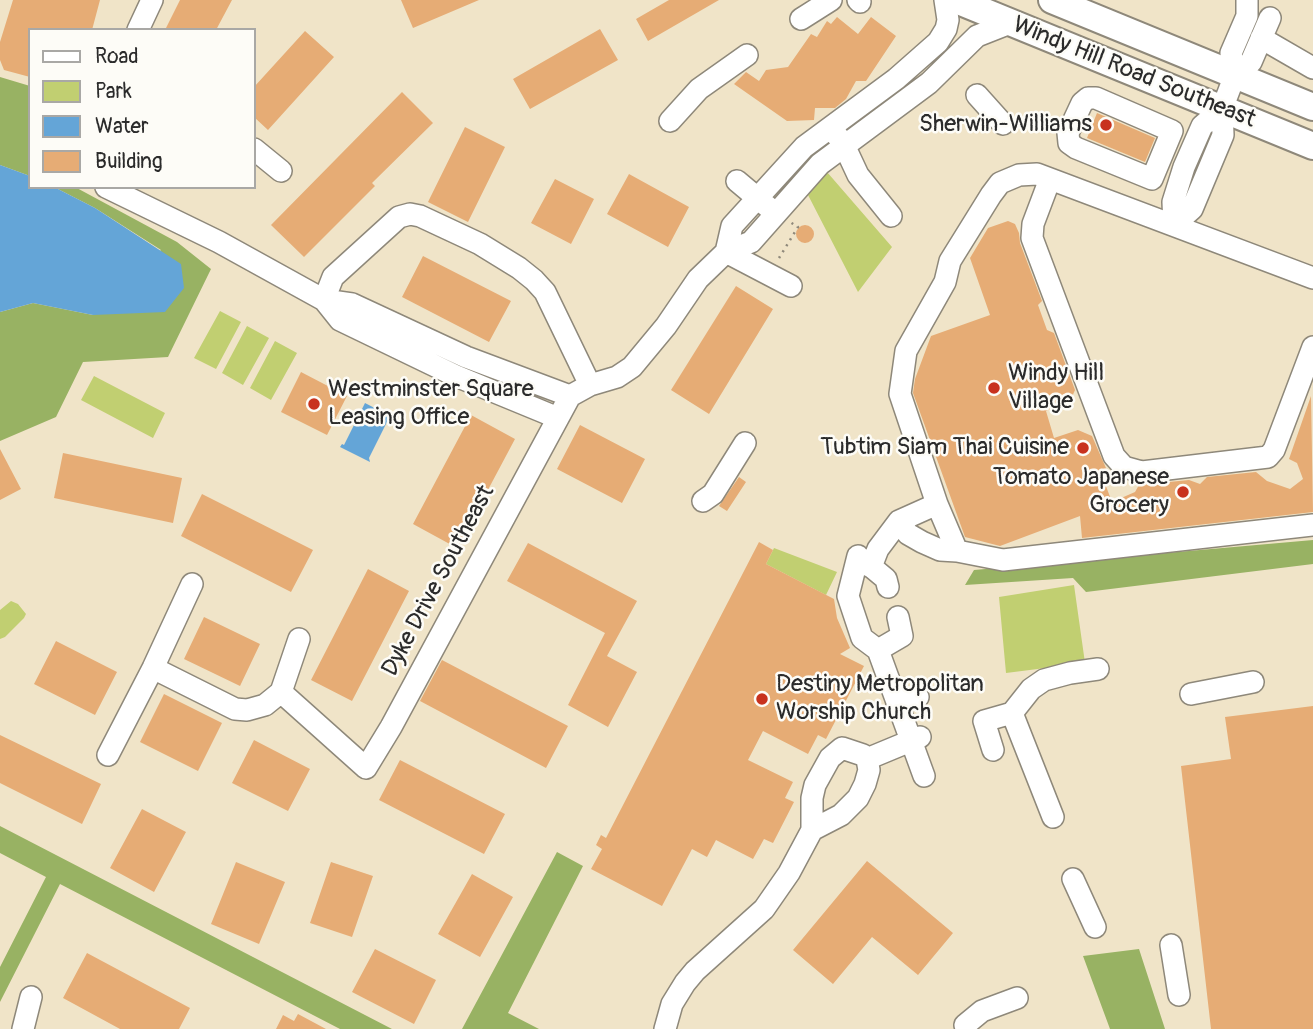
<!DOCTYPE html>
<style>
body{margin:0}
#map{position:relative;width:1313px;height:1029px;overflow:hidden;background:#f0e4c8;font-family:Pangolin,sans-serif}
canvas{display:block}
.legend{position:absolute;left:28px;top:28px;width:228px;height:161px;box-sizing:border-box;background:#fdfcf7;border:2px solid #a9a8a5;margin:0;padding:9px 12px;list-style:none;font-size:21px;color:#2b2b2b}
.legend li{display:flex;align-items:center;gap:14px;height:35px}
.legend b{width:35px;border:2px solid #a9a8a5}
</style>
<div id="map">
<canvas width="1313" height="1029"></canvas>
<ul class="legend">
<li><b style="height:9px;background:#fff"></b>Road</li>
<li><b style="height:19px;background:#c1cf71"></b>Park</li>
<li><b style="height:19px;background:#64a5d7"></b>Water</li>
<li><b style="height:19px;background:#e6ac75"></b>Building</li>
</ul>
</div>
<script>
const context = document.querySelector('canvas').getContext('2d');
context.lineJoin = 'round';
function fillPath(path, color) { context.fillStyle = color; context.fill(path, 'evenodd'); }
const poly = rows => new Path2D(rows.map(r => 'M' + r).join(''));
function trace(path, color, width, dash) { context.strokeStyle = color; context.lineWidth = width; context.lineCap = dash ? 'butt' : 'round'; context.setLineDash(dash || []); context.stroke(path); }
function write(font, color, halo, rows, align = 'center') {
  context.font = font + ' Pangolin,sans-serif'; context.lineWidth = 5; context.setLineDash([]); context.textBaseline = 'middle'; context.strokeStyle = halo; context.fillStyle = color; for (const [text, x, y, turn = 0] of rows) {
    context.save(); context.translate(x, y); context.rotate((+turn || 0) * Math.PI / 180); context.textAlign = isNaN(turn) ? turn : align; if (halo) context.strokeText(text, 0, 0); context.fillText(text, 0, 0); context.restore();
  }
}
fillPath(poly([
 [827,172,892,247,858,292,808,195],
 [220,311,241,322,216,369,194,358],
 [247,326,269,338,243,385,222,373],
 [275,341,297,353,271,400,250,388],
 [94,376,165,413,153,438,81,400],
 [774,548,837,572,826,595,766,564],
 [1074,585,1085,663,1006,673,999,597],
 [11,601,18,604,26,614,24,618,5,637,0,639,0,610]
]), '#c1cf71');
fillPath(poly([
 [0,77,30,86,30,176,0,165],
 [54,187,75,187,177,242,211,269,168,357,83,362,56,417,0,441,0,312,33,303,93,315,161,250,95,208],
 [1313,540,1313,564,1086,592,1073,578,965,585,974,570],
 [0,826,392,1029,340,1029,60,884,0,1002,0,967,46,877,0,853],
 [557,852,583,866,508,1013,539,1029,462,1029],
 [1139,949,1165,1029,1110,1029,1083,956]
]), '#98b263');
fillPath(poly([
 [0,165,30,176,30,187,54,187,95,208,181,264,184,288,165,312,93,315,33,303,0,312],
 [365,403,390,416,369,458,370,462,340,447,342,444,344,445]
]), '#64a5d7');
fillPath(poly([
 [13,0,100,0,92,30,30,30,30,77,4,70,0,60,0,42],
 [180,0,232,0,216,30,165,30],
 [401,0,479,0,413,28],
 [669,0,719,0,648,41,636,19],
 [837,17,858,34,871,17,896,36,866,81,856,81,846,99,835,108,815,108,814,120,787,121,734,84,746,72,759,81,766,70,788,67,811,34,817,37,827,21,831,24],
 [600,29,618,60,530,109,513,79],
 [305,31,334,57,268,130,254,117,254,87],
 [402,92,433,123,372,183,375,186,304,257,271,225],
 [1097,113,1155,138,1145,162,1087,138],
 [465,127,505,147,468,222,428,202],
 [629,174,689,207,668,247,607,214],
 [555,179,594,199,571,244,531,223],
 [1008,221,1015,224,1019,233,1020,243,1042,301,1038,305,1047,330,1054,333,1075,390,1071,399,1046,411,1054,438,1078,430,1092,436,1109,475,1104,481,1112,502,1135,492,1139,485,1189,480,1200,484,1207,477,1256,472,1267,481,1290,489,1303,479,1297,463,1289,459,1311,396,1313,512,1082,538,1080,516,1000,546,965,537,913,393,915,379,931,336,990,315,970,258,988,228],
 '796 234a9 9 0 1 1 18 0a9 9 0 1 1-18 0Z',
 [423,256,511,301,489,342,402,297],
 [736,286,773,309,709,414,671,390],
 [301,372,347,396,327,435,281,412],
 [471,415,515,439,457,548,413,524],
 [580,425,645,459,622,503,557,469],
 [0,449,21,489,0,500],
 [63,453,182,478,173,523,54,498],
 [739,477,746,482,727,511,719,506],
 [202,494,313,550,291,592,181,536],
 [759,542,773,550,766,564,834,599,837,618,850,648,840,654,864,666,826,739,818,735,808,754,763,731,748,760,793,782,785,798,794,802,773,843,764,839,753,859,716,840,707,857,692,849,662,906,591,869,602,849,596,845,601,835,606,838],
 [528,543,637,601,607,656,637,672,608,727,568,705,605,633,507,581],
 [368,569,409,591,352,701,311,680],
 [204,617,260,644,240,686,184,659],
 [56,641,117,672,95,715,34,684],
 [442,660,568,726,546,768,420,701],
 [164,694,222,723,198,771,140,742],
 [1313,706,1313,1029,1211,1029,1181,766,1231,759,1225,717],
 [0,735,101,784,82,824,0,783],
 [254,740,310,769,288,811,232,783],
 [400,760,505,814,484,854,379,800],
 [142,809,186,832,154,892,110,868],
 [867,861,953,933,918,975,872,937,833,984,793,950],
 [236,862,285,882,259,944,211,924],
 [331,862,373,876,352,937,310,923],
 [472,874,513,897,480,957,438,934],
 [375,949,436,980,414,1024,352,992],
 [87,953,190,1008,179,1029,120,1029,63,998],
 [298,1014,326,1029,276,1029,283,1015,294,1021]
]), '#e6ac75');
const minor = poly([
 [858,0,860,2],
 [801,19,831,0],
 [138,30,152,0],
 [1261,38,1313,68],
 [1235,75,1231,53,1247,16,1247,0],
 [977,95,1003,124],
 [1088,98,1096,98,1172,131,1152,179,1076,148,1069,143,1068,133,1082,103,1088,98],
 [670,121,699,89,747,55],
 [836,134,844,145,858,175,891,216],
 [254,149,281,171],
 [1050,179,1033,224,1032,238,1114,456,1124,467,1142,472,1268,457,1274,450,1313,347],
 [737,181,768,207],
 [106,187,219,242,324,300,352,304,466,357,570,396],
 [1174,225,1192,209,1223,135,1222,109,1235,75,1251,62,1270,18],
 [1174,225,1173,202,1184,167,1202,126,1222,109],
 [726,252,732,226,804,147,896,79,938,42,946,29,948,20,945,0],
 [726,252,791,286],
 [324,300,333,277,399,217,410,214,420,216,480,244,519,268,534,280,545,292,590,385],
 [324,300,340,320,456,376,558,418],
 [703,501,713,494,745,443],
 [899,521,908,534,922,542,940,550,957,551,937,504,900,394,906,351,945,282,950,261,991,195,1000,183,1019,175,1037,174,1313,278],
 [957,551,1003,560,1313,525],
 [858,556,848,596,862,638,878,650,924,776],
 [862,559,886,579,888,587],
 [871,567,878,549,899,521,937,504],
 [878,650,902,636,898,617],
 [153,668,235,709,247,710,265,705,281,692,366,768,391,727,570,396,590,385,617,377,632,367,666,326,698,279,726,252,751,242,820,164,929,83,977,36,1010,23],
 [281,692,299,639],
 [1191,694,1253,682],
 [897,704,918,697],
 [1012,713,1053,817],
 [993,750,984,721,1012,713,1031,689,1044,680,1070,673,1098,669],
 [108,755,153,668,192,584],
 [867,759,920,737],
 [1073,879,1095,927],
 [1171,945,1179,995],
 [965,1025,982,1011,1017,998],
 [23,1029,31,997],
 [665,1029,672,1004,685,983,695,971,764,909,789,873,812,830,841,815,858,798,865,784,869,770,867,759,863,755,842,748,830,758,815,785,812,798,812,830]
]);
const major = poly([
 [956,0,1313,146],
 [1052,0,1313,107]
]);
trace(minor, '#8e887a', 24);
trace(major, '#8e887a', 30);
trace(poly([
 [779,258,798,227,790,222]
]), '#8e887a', 2.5, [2, 5]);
trace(minor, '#fff', 21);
trace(major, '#fff', 26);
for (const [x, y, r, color] of [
 [1106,125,7,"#c8321e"],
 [994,388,7,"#c8321e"],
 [314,404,7,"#c8321e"],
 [1083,448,7,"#c8321e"],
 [1183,492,7,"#c8321e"],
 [762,699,7,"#c8321e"]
]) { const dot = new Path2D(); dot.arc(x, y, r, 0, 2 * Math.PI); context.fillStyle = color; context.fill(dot); trace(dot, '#fdfcf7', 2.5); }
write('24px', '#2b2b2b', '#fdfcf7', [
 ["Windy Hill Road Southeast",1134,73,22],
 ["Dyke Drive Southeast",439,581,-62]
]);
write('24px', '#2b2b2b', '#fdfcf7', [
 ["Sherwin-Williams",1092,125],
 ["Windy Hill",1008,374,"left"],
 ["Village",1008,402,"left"],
 ["Westminster Square",328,390,"left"],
 ["Leasing Office",328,418,"left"],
 ["Tubtim Siam Thai Cuisine",1069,448],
 ["Tomato Japanese",1169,478],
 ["Grocery",1169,506],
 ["Destiny Metropolitan",776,685,"left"],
 ["Worship Church",776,713,"left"]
], 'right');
</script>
